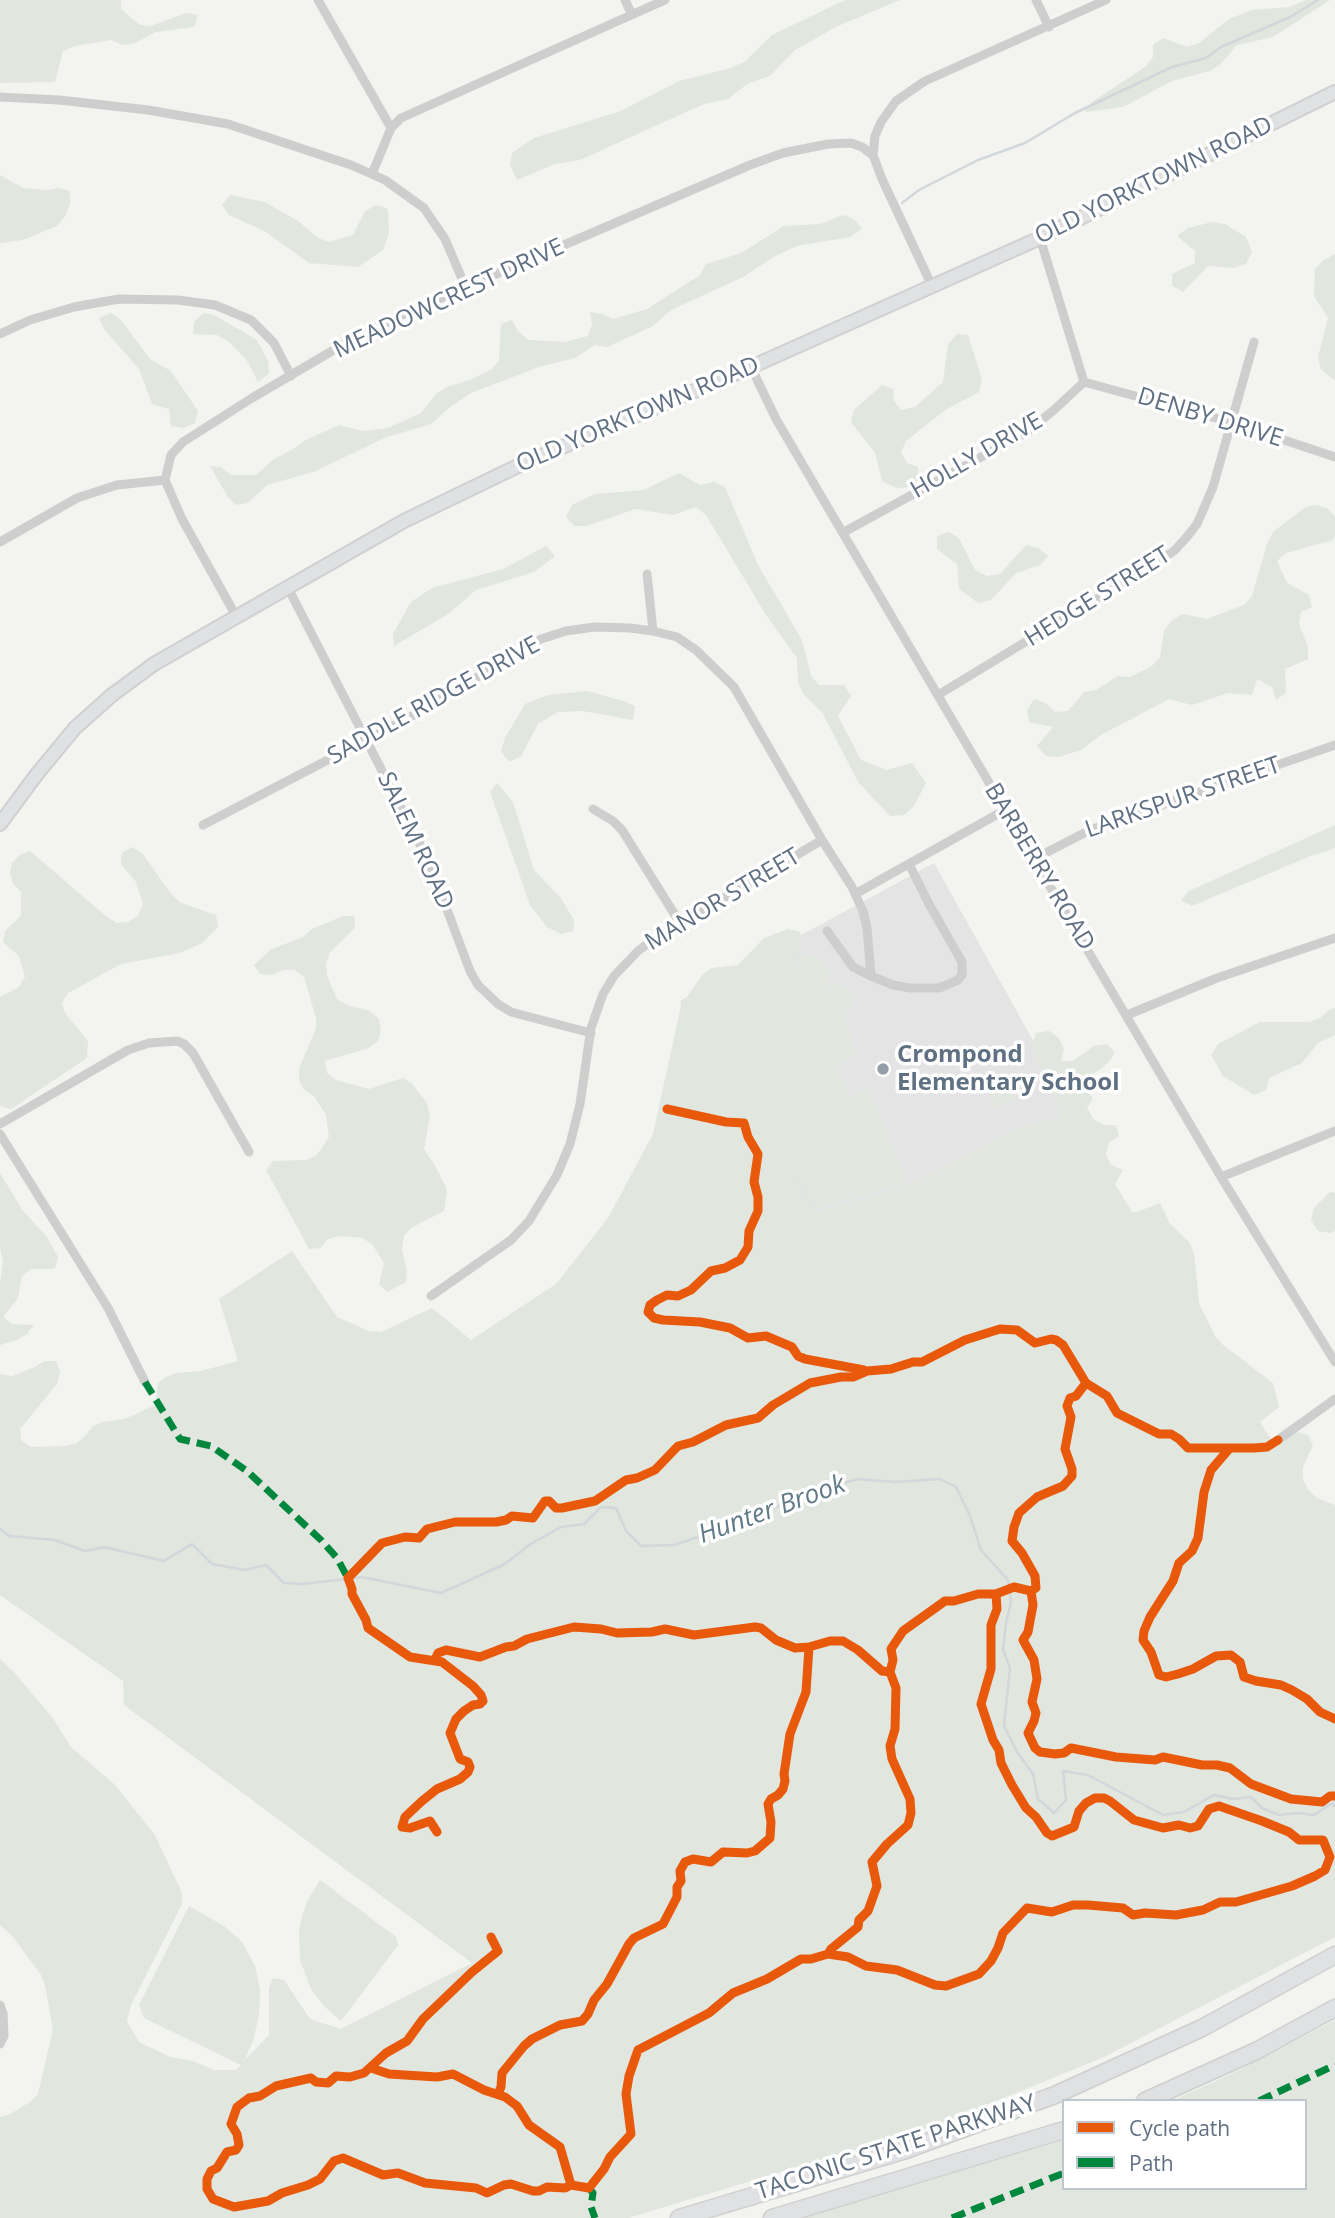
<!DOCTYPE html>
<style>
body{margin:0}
#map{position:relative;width:1335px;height:2218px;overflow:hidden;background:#f3f3f0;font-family:"Open Sans",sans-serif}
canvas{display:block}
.legend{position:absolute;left:1062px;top:2099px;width:245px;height:91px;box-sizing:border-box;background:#fff;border:2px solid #bfc6cd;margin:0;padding:9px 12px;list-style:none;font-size:21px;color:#607083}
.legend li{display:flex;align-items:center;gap:14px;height:35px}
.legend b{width:35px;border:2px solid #bfc6cd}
</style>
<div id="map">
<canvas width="1335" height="2218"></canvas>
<ul class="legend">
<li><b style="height:9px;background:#e8590c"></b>Cycle path</li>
<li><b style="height:9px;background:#00873e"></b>Path</li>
</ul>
</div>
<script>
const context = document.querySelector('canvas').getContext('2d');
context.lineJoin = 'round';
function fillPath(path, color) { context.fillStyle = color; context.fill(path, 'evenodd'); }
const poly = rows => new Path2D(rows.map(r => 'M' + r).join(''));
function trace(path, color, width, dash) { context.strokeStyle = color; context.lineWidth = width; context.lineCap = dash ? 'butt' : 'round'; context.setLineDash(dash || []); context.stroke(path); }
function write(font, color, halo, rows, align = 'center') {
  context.font = font + ' "Open Sans",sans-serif'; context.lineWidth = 7; context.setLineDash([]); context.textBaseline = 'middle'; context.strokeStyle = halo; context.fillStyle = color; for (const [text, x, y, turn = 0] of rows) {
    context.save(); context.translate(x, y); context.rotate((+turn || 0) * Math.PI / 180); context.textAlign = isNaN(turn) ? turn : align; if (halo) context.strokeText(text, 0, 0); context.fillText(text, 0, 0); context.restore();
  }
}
fillPath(poly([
 [934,863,1079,1123,916,1191,812,1217,684,1016,680,1001]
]), '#e3e4e3');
fillPath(poly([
 [0,0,121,0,121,9,140,25,151,26,186,13,198,15,194,27,156,32,135,43,122,45,111,40,74,46,63,51,55,82,0,83],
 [845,0,900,0,838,26,795,50,770,76,747,84,728,99,704,104,580,160,555,164,517,180,510,165,512,153,534,138,621,111,679,81,731,68,744,62,772,35],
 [1306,0,1330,0,1273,37,1237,45,1220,65,1210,71,1172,81,1123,107,1085,112,1092,102,1145,67,1153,57,1153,45,1163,38,1187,47,1199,43,1229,19,1252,10,1289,7],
 [0,175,23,188,48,190,59,188,70,191,70,204,66,215,57,226,23,240,0,243],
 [230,195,265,202,298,221,318,238,329,242,353,235,365,211,376,205,388,209,389,233,383,250,358,267,309,263,266,232,229,215,222,205],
 [843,215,854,219,862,229,850,237,797,246,775,256,743,277,671,310,653,326,607,347,595,345,575,358,539,367,471,393,450,407,431,424,384,438,316,471,267,485,248,503,236,505,228,497,210,466,221,467,231,475,256,475,274,459,295,448,304,441,339,425,363,431,388,428,421,413,437,393,447,387,470,380,492,369,499,360,501,324,512,320,518,331,528,340,565,342,588,336,592,324,590,312,602,314,613,319,647,309,700,275,706,264,741,253,784,226,820,224],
 [1212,222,1225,224,1246,237,1252,252,1246,264,1233,268,1208,266,1183,292,1172,286,1172,274,1195,263,1195,251,1177,236,1188,228],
 [1335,254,1335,380,1331,378,1321,369,1318,357,1328,318,1314,296,1315,269,1324,260],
 [111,313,121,320,150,359,171,371,198,411,195,423,184,428,171,426,169,409,152,404,139,369,104,329,99,318],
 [203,313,214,315,257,340,268,361,269,373,258,382,246,359,228,341,217,335,193,334,194,322],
 [957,334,968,335,982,380,979,392,945,410,906,441,901,452,907,463,918,467,919,479,909,487,897,488,882,481,875,453,851,422,854,410,882,385,893,389,894,401,901,410,915,407,943,382,948,344],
 [679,473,700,485,714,482,725,487,758,565,802,640,811,676,819,685,844,685,851,696,838,716,861,760,887,770,912,763,926,783,914,806,904,815,890,816,858,782,822,712,804,695,798,683,797,658,766,615,706,515,696,507,673,515,635,509,587,526,574,526,566,516,572,505,595,494,644,490],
 [1315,505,1327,508,1335,517,1335,535,1333,540,1286,553,1277,561,1287,583,1309,595,1312,607,1301,612,1299,624,1308,647,1308,659,1285,669,1286,693,1276,700,1272,687,1257,679,1252,695,1228,693,1192,705,1169,699,1101,735,1081,750,1059,757,1046,756,1037,746,1053,727,1029,722,1027,710,1034,699,1046,703,1055,712,1068,711,1084,692,1096,690,1118,676,1130,677,1152,666,1160,657,1164,631,1172,620,1183,614,1207,619,1244,605,1252,596,1267,544,1273,532,1304,508],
 [949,532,959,538,975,570,987,576,1000,574,1026,545,1038,548,1048,556,1040,565,1016,573,991,600,978,603,959,589,957,564,937,549,937,536],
 [546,546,555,556,534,572,476,590,448,614,394,646,393,634,411,602,432,588,503,569],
 [587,691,623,701,635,706,633,720,583,711,558,712,538,724,521,756,509,762,501,751,505,738,525,704,548,695],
 [497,783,513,802,534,870,560,897,574,920,573,931,561,934,547,927,530,905,490,792],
 [1335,825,1335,848,1308,857,1192,906,1181,900,1189,891],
 [132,847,143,854,171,894,181,903,216,915,218,927,202,943,180,953,121,964,68,993,62,1003,65,1013,88,1041,87,1058,11,1109,0,1106,0,997,19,987,25,977,19,956,3,942,5,931,21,916,21,892,13,884,10,873,12,863,20,855,30,851,107,917,117,923,128,922,138,916,143,904,136,882,121,864,122,853],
 [343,916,354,916,355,928,330,952,326,964,327,976,337,999,347,1005,370,1011,379,1019,381,1030,378,1041,369,1048,325,1061,327,1073,336,1080,369,1089,403,1078,412,1084,427,1103,430,1116,424,1149,437,1169,447,1190,444,1211,411,1228,404,1236,402,1249,407,1271,406,1282,387,1292,379,1284,384,1263,372,1244,362,1238,339,1236,328,1239,320,1248,309,1249,266,1170,273,1161,307,1160,317,1155,329,1137,326,1115,314,1096,304,1090,299,1080,299,1068,316,1029,316,1018,304,977,295,970,283,970,272,975,260,974,254,965,270,950,303,937,312,929],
 [788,929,800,932,802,944,789,965,793,964,796,968,797,958,802,955,820,957,830,972,824,986,840,985,856,996,844,1016,856,1054,836,1063,849,1096,869,1088,907,1183,817,1208,787,1165,816,1213,916,1182,1016,1130,1039,1121,1051,1122,1061,1116,1032,1046,1036,1033,1049,1031,1059,1038,1064,1049,1061,1061,1073,1061,1094,1046,1107,1044,1115,1053,1108,1063,1088,1078,1084,1089,1093,1098,1087,1108,1093,1119,1104,1125,1116,1125,1119,1136,1109,1143,1106,1154,1111,1165,1123,1170,1115,1184,1132,1212,1137,1212,1160,1203,1170,1224,1189,1242,1194,1253,1199,1303,1215,1336,1223,1345,1273,1383,1279,1407,1260,1422,1276,1447,1296,1432,1308,1435,1313,1445,1303,1467,1303,1479,1308,1489,1317,1498,1335,1505,1335,1937,1102,2058,937,2125,628,2218,0,2218,0,2117,10,2114,30,2102,38,2094,53,2030,45,1985,41,1975,13,1937,0,1925,0,1659,13,1671,52,1717,71,1747,114,1784,155,1835,182,1893,182,1904,131,2005,127,2021,139,2042,170,2057,193,2061,214,2070,236,2070,241,2065,144,2018,139,2005,189,1906,224,1926,242,1942,255,1966,260,1990,259,2015,253,2041,244,2061,269,2035,269,1988,273,1978,284,1980,310,2019,341,2029,472,1963,124,1705,123,1681,0,1595,0,1374,12,1376,35,1367,45,1361,56,1361,60,1372,57,1384,20,1429,21,1440,31,1447,65,1446,77,1443,86,1435,93,1426,103,1422,125,1419,155,1405,158,1383,166,1377,177,1373,201,1371,238,1361,219,1299,292,1251,337,1317,369,1331,381,1332,432,1308,471,1340,556,1284,608,1218,653,1134,681,1006,702,975,712,968,738,965,764,938],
 [1335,1008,1335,1035,1318,1043,1302,1063,1269,1078,1266,1090,1254,1095,1223,1076,1211,1055,1218,1044,1260,1022,1309,1022,1320,1018,1329,1010],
 [1007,1077,1016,1099,995,1108,986,1086],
 [0,1173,23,1211,47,1237,58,1257,55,1269,31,1269,22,1276,18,1298,3,1317,12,1324,34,1325,27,1334,17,1340,0,1345,0,1284,3,1262,0,1247],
 [1330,1192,1335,1193,1335,1231,1330,1233,1318,1231,1311,1220,1314,1208],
 [320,1880,396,1937,398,1945,341,2021,324,2006,311,1989,300,1960,299,1930,302,1916,308,1900],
 [1335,2020,1335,2218,804,2218,1064,2140,1064,2188,1305,2188,1305,2101,1171,2101,1229,2075]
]), '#e1e6de');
trace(poly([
 [902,203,919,190,978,160,1025,143,1075,113,1172,67,1206,58,1221,47,1290,17,1318,0],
 [0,1529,9,1536,55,1540,85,1551,104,1547,164,1561,192,1544,212,1564,245,1570,266,1565,284,1583,303,1584,362,1577,441,1593,505,1564,529,1545,561,1527,584,1524,601,1507,616,1508,626,1531,641,1546,674,1545,716,1531,818,1490,858,1479,895,1482,940,1479,956,1487,970,1516,981,1550,1008,1580,1011,1602,1006,1623,1003,1650,1010,1668,1004,1726,1017,1752,1033,1774,1038,1799,1054,1813,1066,1800,1063,1771,1088,1775,1163,1815,1184,1812,1214,1795,1233,1799,1251,1797,1262,1808,1279,1815,1299,1813,1314,1815,1332,1803,1335,1807]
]), '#d1d7da', 2.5);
const secondary = poly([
 [0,824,37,774,75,728,112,695,154,664,404,521,520,465,751,367,1040,238,1335,92]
]);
const highway = poly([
 [1145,2101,1256,2051,1335,2008],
 [679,2218,903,2151,1055,2095,1202,2028,1335,1955],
 [772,2218,1064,2130]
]);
trace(secondary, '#cfd0d1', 16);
trace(highway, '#cecfcf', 19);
trace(poly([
 [318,0,391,128,372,174],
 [625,0,632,15],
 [1036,0,1049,27],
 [0,97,59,100,148,110,228,124,351,165,385,180,424,208,445,239,466,288],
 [391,128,401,118,665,0],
 [932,286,882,179,873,155,875,136,881,122,896,101,925,81,1106,0],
 [0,334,30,320,74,307,119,299,178,300,215,305,251,320,274,343,291,376],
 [751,367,776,419,1005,810,1221,1177,1335,1362],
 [1084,382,1230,422,1335,457],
 [844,532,1027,432,1055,409,1084,382,1040,238],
 [0,542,77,498,117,485,165,480],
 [647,574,653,631],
 [288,588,430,864,470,971,478,985,498,1004,511,1012,591,1033],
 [236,616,182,519,165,480,171,455,183,442,252,398,344,344,408,312,750,165,783,153,828,144,851,143,862,147,873,155],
 [938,695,1134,576,1174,551,1186,538,1197,524,1213,487,1254,342],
 [593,809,613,821,622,830,680,923],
 [203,825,414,715,541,639,566,631,595,627,630,628,653,631,677,637,696,650,734,687,822,840,852,887,863,911,867,928,871,976,893,985,910,988,939,988,958,980,962,975,962,962,929,904,909,864],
 [1034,859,1090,830,1335,745],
 [855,894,1005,810],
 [827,931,853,967,871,976],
 [1127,1015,1217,978,1335,938],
 [0,1124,128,1050,149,1043,177,1041,184,1044,193,1053,249,1152],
 [0,1134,108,1308,145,1382],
 [1221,1177,1335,1131],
 [431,1296,511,1240,529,1221,557,1175,570,1144,580,1104,591,1028,603,994,614,976,638,951,654,939,822,840],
 [1278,1440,1335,1399],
 [0,2005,3,2013,4,2036,0,2044]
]), '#cececf', 9);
trace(secondary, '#e0e1e2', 12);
trace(highway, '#e0e1e2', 16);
trace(poly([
 [145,1382,180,1439,211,1446,247,1471,321,1540,337,1558,350,1582],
 [1259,2101,1335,2065],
 [589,2188,593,2193,591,2207,595,2218],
 [952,2218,1064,2173]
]), '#00873e', 7, [14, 7]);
trace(poly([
 [667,1109,726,1122,744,1123,748,1137,758,1154,754,1182,758,1197,758,1211,749,1231,748,1247,740,1260,725,1268,711,1271,691,1290,678,1296,667,1295,657,1300,650,1305,648,1312,654,1318,663,1320,700,1322,730,1328,748,1338,766,1336,792,1347,798,1356,805,1359,864,1370],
 [1229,1449,1211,1470,1204,1492,1198,1538,1192,1551,1179,1563,1173,1581,1150,1617,1144,1631,1143,1640,1151,1652,1159,1675,1166,1677,1178,1674,1193,1669,1216,1656,1231,1655,1240,1662,1244,1677,1256,1681,1281,1685,1292,1690,1307,1699,1320,1712,1335,1719],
 [1031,1591,1033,1605,1028,1632,1023,1640,1034,1660,1037,1679,1032,1702,1036,1713,1034,1721,1028,1733,1035,1748,1040,1752,1055,1754,1064,1753,1071,1748,1116,1757,1155,1760,1163,1757,1202,1765,1217,1765,1230,1768,1251,1784,1291,1799,1322,1802,1330,1796,1335,1796],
 [1031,1591,1036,1588,1035,1576,1022,1553,1012,1541,1014,1527,1019,1513,1037,1497,1063,1486,1072,1476,1072,1469,1065,1449,1071,1417,1067,1406,1070,1398,1076,1396,1086,1383],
 [435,1660,438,1653,446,1650,480,1657,506,1647,514,1646,527,1639,574,1627,601,1629,617,1633,652,1632,665,1629,694,1635,755,1627,761,1628,776,1640,795,1648,809,1647,830,1641,843,1641,858,1650,882,1671,890,1672],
 [890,1672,893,1660,891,1649,903,1631,945,1601,954,1601,978,1594,996,1594,1014,1587,1031,1591],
 [437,1832,430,1821,410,1828,402,1827,405,1817,422,1801,437,1789,460,1779,468,1772,470,1767,468,1762,460,1759,450,1733,456,1719,464,1711,473,1705,480,1704,483,1701,481,1695,473,1686,442,1662,410,1657,368,1628,366,1620,352,1594,352,1589,348,1578,382,1543,405,1537,419,1538,427,1529,455,1522,496,1522,506,1520,512,1516,533,1518,545,1501,549,1501,556,1508,562,1508,595,1501,626,1480,637,1478,655,1470,678,1446,693,1442,726,1425,758,1418,773,1405,810,1383,841,1377,853,1377,867,1371,891,1369,913,1362,922,1362,965,1340,1000,1329,1017,1330,1035,1343,1051,1339,1056,1340,1063,1345,1086,1383,1107,1396,1117,1413,1159,1434,1171,1434,1179,1439,1188,1448,1254,1448,1267,1447,1278,1440],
 [491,1937,498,1951,472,1972,423,2019,407,2041,386,2053,364,2073,350,2077,336,2076,328,2083,316,2082,311,2078,276,2086,260,2096,249,2098,237,2107,231,2124,237,2134,239,2145,236,2150,227,2152,217,2168,211,2171,207,2179,207,2189,213,2199,234,2207,268,2201,282,2193,308,2185,320,2179,334,2161,343,2158,383,2175,398,2173,425,2183,476,2188,487,2193,504,2185,511,2184,533,2191,539,2191,547,2187,565,2188,571,2185,589,2188],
 [828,1954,831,1949,858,1927,859,1920,868,1911,877,1886,872,1862,887,1844,908,1825,911,1813,910,1799,892,1759,890,1746,895,1729,896,1688,890,1672],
 [371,2068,389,2074,437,2077,453,2074,484,2090,505,2097,517,2106,529,2125,560,2147,571,2185],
 [498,2094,501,2087,502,2073,524,2046,532,2039,560,2025,582,2021,588,2014,594,2000,607,1984,629,1944,634,1938,663,1924,677,1897,677,1887,681,1881,680,1871,685,1862,693,1859,711,1862,723,1852,747,1853,755,1851,770,1838,771,1822,768,1804,771,1799,778,1795,783,1789,785,1781,784,1774,790,1734,806,1692,809,1647],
 [589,2188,604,2169,610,2157,631,2134,626,2094,629,2076,638,2050,709,2013,733,1993,767,1979,801,1959,811,1959,828,1954,848,1957,866,1966,897,1970,935,1985,946,1986,979,1974,991,1961,998,1948,1003,1933,1027,1908,1052,1912,1073,1905,1088,1905,1123,1908,1133,1915,1145,1913,1176,1915,1203,1910,1220,1902,1236,1902,1292,1886,1315,1876,1325,1870,1330,1857,1323,1840,1299,1840,1289,1832,1262,1821,1219,1806,1209,1809,1198,1826,1190,1828,1179,1825,1163,1828,1134,1820,1110,1801,1104,1798,1095,1798,1086,1803,1079,1811,1074,1827,1052,1836,1047,1833,1036,1817,1026,1808,1012,1785,1001,1763,999,1750,993,1740,981,1704,991,1669,991,1625,997,1609,996,1594]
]), '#e8590c', 9);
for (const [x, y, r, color] of [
 [883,1069,7,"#939ea9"]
]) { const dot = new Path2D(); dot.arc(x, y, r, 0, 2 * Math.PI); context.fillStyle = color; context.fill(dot); trace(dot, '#fff', 2.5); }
write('24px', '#607083', '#fff', [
 ["OLD YORKTOWN ROAD",1154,181,-26],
 ["MEADOWCREST DRIVE",449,299,-25],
 ["OLD YORKTOWN ROAD",638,415,-23],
 ["DENBY DRIVE",1210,418,17],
 ["HOLLY DRIVE",977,456,-30],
 ["HEDGE STREET",1098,597,-32],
 ["SADDLE RIDGE DRIVE",434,701,-29],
 ["LARKSPUR STREET",1183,798,-19],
 ["SALEM ROAD",415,841,65],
 ["BARBERRY ROAD",1039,867,59],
 ["MANOR STREET",723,900,-31],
 ["TACONIC STATE PARKWAY",896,2148,-18]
]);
write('bold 24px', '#607083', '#fff', [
 ["Crompond",897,1055],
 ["Elementary School",897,1083]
], 'left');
write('italic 26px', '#607a88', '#fff', [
 ["Hunter Brook",772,1510,-20]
]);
</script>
